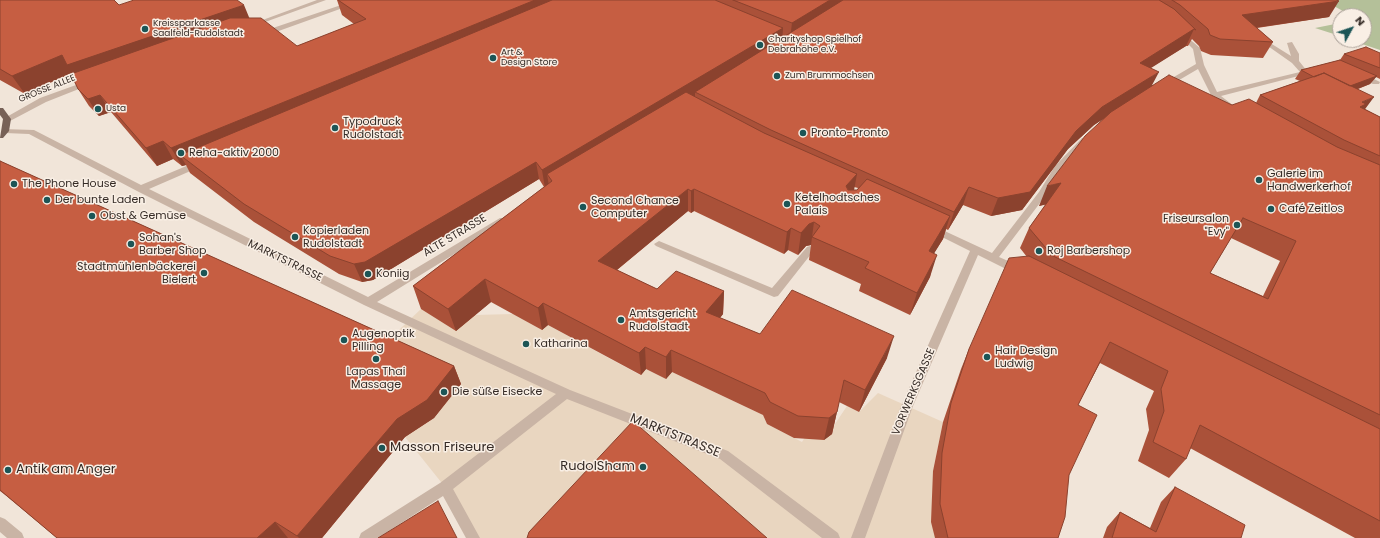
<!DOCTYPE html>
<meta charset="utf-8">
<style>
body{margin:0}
#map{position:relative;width:1380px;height:538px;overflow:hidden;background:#f1e5d9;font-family:Poppins,sans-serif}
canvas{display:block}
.north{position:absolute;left:1332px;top:8px;width:40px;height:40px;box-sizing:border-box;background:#f9efe5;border:1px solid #aba199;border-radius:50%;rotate:50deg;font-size:11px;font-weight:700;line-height:16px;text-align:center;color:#352b26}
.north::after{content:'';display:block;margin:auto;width:14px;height:18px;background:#1c5556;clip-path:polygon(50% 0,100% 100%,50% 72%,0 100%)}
</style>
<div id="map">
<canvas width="1380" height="538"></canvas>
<div class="north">N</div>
</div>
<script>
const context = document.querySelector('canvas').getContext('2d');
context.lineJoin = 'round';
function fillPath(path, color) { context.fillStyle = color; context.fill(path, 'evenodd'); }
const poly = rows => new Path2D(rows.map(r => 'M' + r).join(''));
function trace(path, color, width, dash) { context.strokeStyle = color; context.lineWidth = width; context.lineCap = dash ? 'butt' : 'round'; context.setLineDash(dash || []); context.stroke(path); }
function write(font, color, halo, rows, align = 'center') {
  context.font = font + ' Poppins,sans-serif'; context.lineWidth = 3; context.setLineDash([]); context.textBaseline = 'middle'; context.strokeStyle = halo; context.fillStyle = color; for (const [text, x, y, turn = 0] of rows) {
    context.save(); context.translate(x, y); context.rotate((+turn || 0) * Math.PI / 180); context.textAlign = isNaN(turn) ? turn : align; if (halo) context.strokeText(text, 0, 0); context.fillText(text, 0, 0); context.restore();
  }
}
fillPath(poly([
 [1323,0,1380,0,1380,50,1350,40,1364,40,1364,16,1352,16],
 [1340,23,1340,36,1315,28]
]), '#b4c099');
fillPath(poly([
 [421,309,474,315,514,314,542,330,548,325,640,375,646,369,666,379,672,372,763,415,767,424,802,442,807,434,833,427,847,406,859,412,878,393,943,422,933,471,935,538,473,538,445,487,405,437,434,418,461,383,381,347]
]), '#e9d6c0');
fillPath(poly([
 [317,0,326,0,254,26,249,25,317,0],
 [356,0,365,0,273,33,264,34,261,32,356,0],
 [1180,31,1200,48,1204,65,1217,92,1300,72,1292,63,1265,44,1265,42,1267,41,1291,56,1287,43,1292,42,1299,54,1299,61,1307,71,1310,70,1314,72,1221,96,1234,106,1233,108,1227,108,1212,97,1198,69,1169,86,1163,86,1162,84,1196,64,1193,49,1177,33,1180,31],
 [1358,74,1364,74,1380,82,1379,84,1373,84,1358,78,1358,74],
 [87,81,93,81,94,83,46,102,10,121,4,121,3,119,40,98,87,81],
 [2,129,34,130,141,185,196,162,202,162,203,164,202,166,149,189,368,297,500,218,506,218,508,220,506,222,377,302,570,390,728,451,838,533,840,538,822,538,720,459,567,399,453,489,480,538,466,538,443,496,378,538,359,538,361,533,440,483,556,394,364,305,137,191,29,134,5,133,2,133,2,129],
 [1082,138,1085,138,1089,140,1062,169,1046,195,999,257,1022,267,1023,270,1022,273,1014,273,978,255,913,406,865,538,851,538,901,406,970,251,930,231,928,229,933,226,936,227,992,253,1039,192,1055,166,1082,138],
 [659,241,772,288,807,247,810,246,815,249,778,296,774,297,656,246,654,244,659,241],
 [0,517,5,519,22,533,24,538,7,538,0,532,0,517]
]), '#c9b4a5');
fillPath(poly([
 [0,108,3,108,11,119,9,131,3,138,0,138,3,119,0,115,0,108]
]), '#776157');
fillPath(poly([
 [0,0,119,5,250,18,297,46,354,24,342,15,337,0,1336,0,1329,17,1257,28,1273,42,1263,58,1211,55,1201,51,1199,46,1192,39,1188,46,1186,46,1150,68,1152,86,1232,105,1256,103,1260,95,1300,81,1295,79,1301,70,1340,60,1344,54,1380,53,1380,80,1380,79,1376,77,1370,84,1358,89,1365,109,1380,117,1380,538,1355,538,1190,448,1186,459,1169,478,1138,461,1149,430,1146,409,1154,391,1100,363,1078,405,1069,475,1058,538,935,538,931,522,933,471,943,422,961,369,969,349,1027,257,1020,248,1029,228,1046,204,1039,206,1103,119,1094,125,1068,149,1022,210,991,216,963,205,948,230,946,229,943,239,934,253,930,277,910,315,859,291,861,284,809,260,811,245,806,246,798,255,788,250,784,254,694,211,691,213,688,211,617,270,657,289,724,291,723,314,720,318,760,334,887,358,859,412,839,402,832,434,824,440,794,438,767,424,763,415,672,372,666,379,646,369,641,375,548,325,542,330,491,302,456,331,421,309,413,286,544,187,539,179,373,280,362,282,339,274,254,222,190,173,186,165,182,166,173,159,157,166,111,112,99,116,89,106,78,89,72,73,25,94,0,80],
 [854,187,858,188,857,190,854,190],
 [1231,238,1280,261,1263,296,1210,273],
 [0,161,454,366,461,384,434,418,405,437,322,538,57,538,4,494,0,491],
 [1175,487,1241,538,1103,538,1107,527,1120,512,1150,528,1161,502]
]), '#aa5139');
fillPath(poly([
 [535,0,575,0,180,155,186,165,182,166,171,148],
 [830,0,853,0,790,39,792,23],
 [1339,1,1329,17,1233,31,1242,15],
 [244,5,251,22,78,83,72,73,25,94,12,76,62,55],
 [783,28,782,44,695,92,695,97,547,174,549,186,545,188,542,170],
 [1194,29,1186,46,1132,80,1140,63],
 [1159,72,1150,89,1094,125,1068,149,1022,210,991,216,998,198,1102,107],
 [1377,76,1370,84,1334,98,1340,89],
 [100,95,111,112,99,116,88,99],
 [1374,97,1360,116,1356,118,1362,102],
 [163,141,173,159,157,166,146,148],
 [536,162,539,179,373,280,362,282,354,264],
 [857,174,853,196,846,186],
 [1061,183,1053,203,1039,206,1047,186],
 [969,187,963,205,948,230,954,212],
 [688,189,688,211,601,283,598,261],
 [694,189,694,211,691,213,691,191],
 [950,216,943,239,922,273,929,251],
 [814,222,811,245,806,246,798,255,801,233,809,224],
 [791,228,788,250,784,254,787,232],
 [937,255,930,277,910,315,917,293],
 [485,279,491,302,456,331,448,309],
 [724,291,723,314,706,335,706,312],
 [543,303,548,325,542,330,538,308],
 [894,336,887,358,859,412,865,390],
 [645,347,646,369,641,375,639,353],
 [671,350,672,372,666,379,666,357],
 [454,366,461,384,434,418,405,437,322,538,299,538,297,536,397,419],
 [837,412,832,434,824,440,829,418],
 [275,522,288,538,257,538]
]), '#8b422e');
const building = poly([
 [0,0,114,0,119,5,134,0,237,0,244,5,67,65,62,55,12,76,0,69,0,0],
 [338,0,535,0,171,148,163,141,146,148,100,95,88,99,78,89,71,74,230,18,261,18,297,46,366,19,338,0],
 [552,0,715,0,783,28,542,170,536,162,365,262,354,264,330,256,244,204,180,155,552,0],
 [733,0,830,0,792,23,733,0],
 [843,0,1159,0,1174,9,1196,30,1194,29,1140,63,1159,72,1102,107,1076,131,1030,192,998,198,969,187,954,212,771,130,695,92,843,0],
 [1172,0,1336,0,1339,1,1242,15,1273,42,1220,39,1210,35,1208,29,1180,5,1172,0],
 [1366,47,1380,53,1380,68,1344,54,1366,47],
 [1340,60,1377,76,1350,86,1324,73,1314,77,1301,70,1340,60],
 [1324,73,1374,97,1362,102,1366,104,1360,107,1380,117,1380,156,1344,140,1260,95,1324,73],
 [1169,75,1232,105,1249,99,1337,147,1380,165,1380,415,1049,254,1051,254,1029,228,1061,183,1047,186,1085,136,1111,112,1169,75],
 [1243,218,1296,241,1268,299,1210,273,1243,218],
 [686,92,764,133,857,174,846,186,848,190,857,190,867,179,950,216,929,251,937,255,917,293,865,268,869,262,812,237,820,226,814,222,809,224,801,233,791,228,787,232,694,189,691,191,688,189,598,261,657,289,676,271,724,291,706,312,760,334,792,290,894,336,865,390,844,380,837,412,829,418,798,416,770,402,765,393,671,350,666,357,645,347,639,353,543,303,538,308,485,279,448,309,413,286,552,181,547,174,686,92],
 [0,161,454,366,427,400,397,419,297,536,275,522,257,538,57,538,0,490,0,161],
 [1029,256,1380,429,1380,521,1200,425,1186,459,1153,442,1164,411,1161,389,1168,371,1110,342,1078,405,1097,415,1069,475,1065,517,1058,538,948,538,940,504,942,453,951,403,969,349,1009,258,1029,256],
 [633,421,767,538,527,538,529,532,633,421],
 [1175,487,1245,525,1241,538,1112,538,1120,512,1156,532,1175,487],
 [438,501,457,538,378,538,438,501]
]);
fillPath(building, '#c65e42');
trace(building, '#8b422e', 1);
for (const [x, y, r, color] of [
 [145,29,4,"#1c5556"],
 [760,45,4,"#1c5556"],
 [493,58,4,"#1c5556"],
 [777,76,4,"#1c5556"],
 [98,109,4,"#1c5556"],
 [335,128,4,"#1c5556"],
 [803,133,4,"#1c5556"],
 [181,153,4,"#1c5556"],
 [1259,180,4,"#1c5556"],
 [14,184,4,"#1c5556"],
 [47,200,4,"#1c5556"],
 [787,204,4,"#1c5556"],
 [583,207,4,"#1c5556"],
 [1271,209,4,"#1c5556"],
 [92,216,4,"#1c5556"],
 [1237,225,4,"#1c5556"],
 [295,237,4,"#1c5556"],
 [131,244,4,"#1c5556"],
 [1039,251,4,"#1c5556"],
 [204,273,4,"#1c5556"],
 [368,274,4,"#1c5556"],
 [621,320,4,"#1c5556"],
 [344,340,4,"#1c5556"],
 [526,344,4,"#1c5556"],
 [987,357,4,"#1c5556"],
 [376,359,4,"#1c5556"],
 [444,392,4,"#1c5556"],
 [382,448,4,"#1c5556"],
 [643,467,4,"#1c5556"],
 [8,470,4,"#1c5556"]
]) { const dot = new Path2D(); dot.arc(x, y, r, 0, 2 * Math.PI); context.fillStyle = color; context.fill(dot); trace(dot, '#f9efe5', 1.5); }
write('9px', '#352b26', '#f9efe5', [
 ["Kreissparkasse",153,24],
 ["Saalfeld-Rudolstadt",153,34],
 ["Charityshop Spielhof",768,40],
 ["Debrahöhe e.V.",768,50],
 ["Art &",501,53],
 ["Design Store",501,63],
 ["Zum Brummochsen",785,76],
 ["Usta",106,109]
], 'left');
write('9px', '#352b26', '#f9efe5', [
 ["GROSSE ALLEE",47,89,-22]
]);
write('11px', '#352b26', '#f9efe5', [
 ["Typodruck",343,122],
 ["Rudolstadt",343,135],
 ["Pronto-Pronto",811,133],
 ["Reha-aktiv 2000",189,153],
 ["Galerie im",1267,174],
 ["Handwerkerhof",1267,187],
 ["The Phone House",22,184],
 ["Ketelhodtsches",795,198],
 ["Palais",795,211],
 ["Der bunte Laden",55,200],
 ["Second Chance",591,201],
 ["Computer",591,214],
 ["Café Zeitlos",1279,209],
 ["Obst & Gemüse",100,216],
 ["Friseursalon",1229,219,"right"],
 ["\"Evy\"",1229,232,"right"],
 ["Kopierladen",303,231],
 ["Rudolstadt",303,244],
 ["Sohan's",139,238],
 ["Barber Shop",139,251],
 ["Roj Barbershop",1047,251],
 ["Stadtmühlenbäckerei",196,267,"right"],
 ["Bielert",196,280,"right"],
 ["Koniig",376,274],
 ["Amtsgericht",629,314],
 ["Rudolstadt",629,327],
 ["Augenoptik",352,334],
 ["Pilling",352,347],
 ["Katharina",534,344],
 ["Hair Design",995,351],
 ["Ludwig",995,364],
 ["Lapas Thai",376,372,"center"],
 ["Massage",376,385,"center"],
 ["Die süße Eisecke",452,392]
], 'left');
write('11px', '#352b26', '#f9efe5', [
 ["ALTE STRASSE",455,236,-31],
 ["MARKTSTRASSE",285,261,26],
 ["VORWERKSGASSE",914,392,-67]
]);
write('13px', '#352b26', '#f9efe5', [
 ["MARKTSTRASSE",675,436,22]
]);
write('13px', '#352b26', '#f9efe5', [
 ["Masson Friseure",390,448],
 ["RudolSham",635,467,"right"],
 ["Antik am Anger",16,470]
], 'left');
</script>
